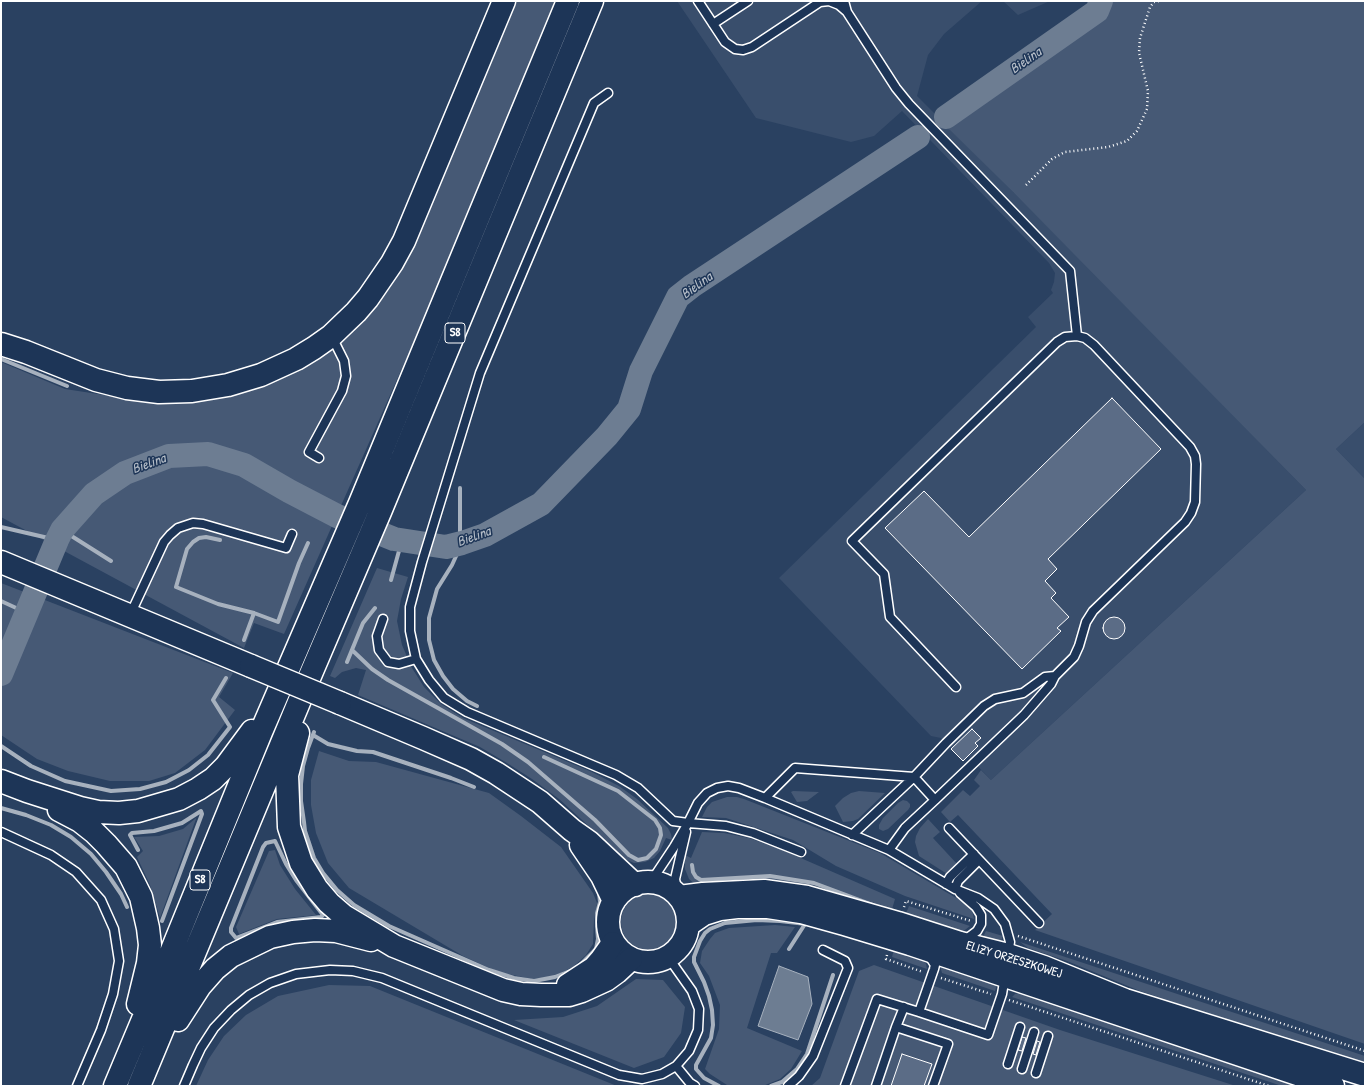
<!DOCTYPE html>
<style>
body{margin:0}
#map{position:relative;width:1366px;height:1087px;overflow:hidden;background:#2a4161;font-family:"Patrick Hand",sans-serif}
canvas{display:block}
.frame{position:absolute;inset:0;border:2px solid #fff;pointer-events:none}
</style>
<div id="map">
<canvas width="1366" height="1087"></canvas>
<div class="frame"></div>
</div>
<script>
const context = document.querySelector('canvas').getContext('2d');
context.lineJoin = 'round';
function fillPath(path, color) { context.fillStyle = color; context.fill(path, 'evenodd'); }
const poly = rows => new Path2D(rows.map(r => 'M' + r).join(''));
function trace(path, color, width, dash) { context.strokeStyle = color; context.lineWidth = width; context.lineCap = dash ? 'butt' : 'round'; context.setLineDash(dash || []); context.stroke(path); }
function write(font, color, halo, rows, align = 'center') {
  context.font = font + ' "Patrick Hand",sans-serif'; context.lineWidth = 3; context.setLineDash([]); context.textBaseline = 'middle'; context.strokeStyle = halo; context.fillStyle = color; for (const [text, x, y, turn = 0] of rows) {
    context.save(); context.translate(x, y); context.rotate((+turn || 0) * Math.PI / 180); context.textAlign = isNaN(turn) ? turn : align; if (halo) context.strokeText(text, 0, 0); context.fillText(text, 0, 0); context.restore();
  }
}
fillPath(poly([
 [677,1,982,1,944,34,928,55,917,96,1090,269,1306,490,991,780,968,756,963,761,941,738,931,736,779,578,1036,327,1028,317,1053,293,1051,290,1054,282,1055,273,1049,263,902,111,874,136,851,142,756,118],
 [1003,1,1050,1,1018,15],
 [1365,422,1365,479,1336,449]
]), '#394e6c');
fillPath(poly([
 [517,1,555,1,431,303,284,634,254,623,244,648,1,517,1,362,65,389,124,398,192,402,233,396,265,384,336,345,352,332,377,306,390,288,404,266,414,246],
 [1106,1,1365,1,1365,422,1336,449,1365,479,1365,1044,1035,930,1052,914,958,815,950,822,941,812,963,790,970,796,980,786,974,780,981,770,991,780,1306,490,1013,192,949,129,965,115,1103,10],
 [377,568,408,577,401,599,397,621,402,645,412,668,424,687,441,704,463,718,592,772,619,786,637,799,668,828,671,834,672,840,666,838,660,851,654,858,645,862,634,863,625,859,559,799,532,779,507,763,480,747,358,695,366,670,356,668,342,672,335,678,330,676],
 [1,583,233,673,219,697,235,710,205,750,175,773,149,781,110,781,68,771,37,759,1,735],
 [319,751,349,761,376,762,489,793,521,816,561,847,593,893,597,903,594,921,593,944,586,955,573,967,552,977,532,979,498,972,463,956,349,888,328,863,316,833,311,805,311,780],
 [793,791,819,792,807,801,797,802,791,792],
 [859,791,885,793,858,819,853,821,843,822,835,806,843,798,851,793],
 [727,797,737,797,744,799,880,853,968,905,972,910,974,919,905,896,836,866,793,840,726,818,702,817,707,807,712,802],
 [903,800,907,801,910,804,910,807,908,810,888,829,883,831,879,829,879,825,883,818,898,803],
 [196,818,196,819,160,918,150,885,137,857,143,851,134,837,159,836,183,829],
 [928,819,940,832,933,838,958,865,950,872,946,873,944,872,919,856,915,842,916,836,920,828],
 [702,832,724,833,749,838,780,849,895,899,890,916,697,886,689,879,685,869,685,855,691,858],
 [275,850,280,865,295,889,316,915,277,919,239,934,236,927,269,851],
 '621 922a28 28 0 1 1 56 0a28 28 0 1 1-56 0Z',
 [909,906,970,926,961,933,903,921],
 [775,925,795,927,777,953,771,953,747,1028,802,1051,791,1069,780,1079,763,1086,727,1085,710,1074,705,1069,719,1029,720,1005,709,976,700,963,702,951,710,939,715,933,729,928],
 [986,931,1003,936,1002,939,999,943,981,941],
 [1020,942,1365,1056,1365,1065,1140,991,1067,961,1028,948],
 [895,945,922,958,926,964,927,969,892,957],
 [939,962,997,984,995,991,942,973],
 [874,965,1060,1030,1236,1086,811,1086,820,1078,859,971],
 [636,979,663,980,685,1007,681,1033,664,1057,634,1068,514,1020,563,1017,597,1006],
 [329,985,370,986,617,1086,196,1086,208,1060,224,1036,246,1015,278,996],
 [1019,993,1025,993,1304,1086,1282,1086,1012,997,1015,994]
]), '#465975');
const water = poly([
 [779,966,808,977,812,1004,798,1040,758,1026,779,966]
]);
fillPath(water, '#6d7d92');
trace(water, '#a7b1be', 1);
trace(poly([
 [1,359,67,386],
 [460,488,460,532,462,543,452,565,437,589,429,618,429,640,434,660,443,676,453,689,467,701,477,706],
 [1,527,57,540],
 [62,530,111,561],
 [220,540,206,537,199,538,193,542,187,549,176,587,218,604,254,613,278,622,299,563,308,543],
 [391,580,402,540],
 [1,601,27,613],
 [244,640,254,613],
 [352,650,372,669,388,680,502,744,528,762,595,820,629,855,638,860,647,858,656,849,661,835,660,828,655,820,618,791,544,757],
 [347,662,363,623,375,608],
 [314,732,308,748,303,766,301,784,301,801,304,822,305,831,314,858,323,873,337,890,354,905,389,926,489,970,514,978,534,981,555,977,570,971],
 [313,735,328,744,357,751,373,752,451,778,474,787],
 [1,746,31,766,65,781,111,791,140,789,166,782,189,770,208,755,230,727,213,700,226,678],
 [1,808,26,815,51,825,71,837,91,854,106,872,121,894,127,907],
 [275,841,286,864,296,880,323,915,321,917,277,922,236,938,231,932,231,928,263,847,266,843,275,841],
 [138,850,130,835,132,833,154,831,182,823,201,811,202,814,162,921],
 [692,865,693,872,696,877,701,880,770,876,814,883,873,905],
 [789,949,805,924],
 [581,964,596,949,598,939,597,926,597,913,600,902,599,892],
 [719,1086,704,1078,696,1069,696,1065,711,1038,713,1025,712,1010,709,996,704,982,694,962,694,957,700,941,705,933,710,929,725,923,757,920,780,921,806,924],
 [771,1086,782,1082,797,1069,807,1054,833,975]
]), '#a7b1be', 4);
trace(poly([
 [946,117,1097,11,1101,1],
 [1,674,57,540,62,530,94,494,125,473,169,456,208,454,244,465,289,491,337,516,394,539,446,547,462,543,485,535,541,504,607,436,629,409,641,371,678,297,692,286,918,137]
]), '#6d7d92', 24);
const building = poly([
 [1112,398,1161,449,1048,559,1057,569,1045,581,1056,593,1051,598,1069,617,1057,628,1061,631,1022,669,885,528,924,491,969,537,1112,398],
 '1103 628a11 11 0 1 1 22 0a11 11 0 1 1-22 0Z',
 [972,729,981,738,975,743,978,746,963,761,951,749,972,729],
 [1022,1037,1026,1038,1022,1051,1018,1050,1022,1037],
 [1037,1041,1040,1042,1036,1055,1033,1054,1037,1041],
 [902,1054,932,1064,924,1086,891,1086,902,1054]
]);
fillPath(building, '#5b6c86');
trace(building, '#fff', 1);
const lane = poly([
 [698,1,725,42,735,49,743,50,752,47,820,2,829,1,839,5,846,11],
 [844,1,847,12,896,88,909,104,1070,271,1077,336],
 [713,24,748,1],
 [608,93,594,103,480,373,422,562,410,607,410,631,416,659,429,680,444,698,467,712,616,775,638,788,673,821,688,823,726,826,753,833,801,852],
 [319,458,309,452,342,391,346,376,344,361,332,337],
 [130,615,164,542,170,535,178,528,193,523,203,524,286,548,292,534],
 [383,619,377,636,379,650,388,662,399,664,416,659],
 [956,687,890,617,884,574,852,541,1057,342,1065,337,1077,336,1085,338,1094,345,1190,447,1195,456,1196,464,1195,502,1191,513,1185,522,1093,611,1086,622,1079,646,1074,657,1055,676],
 [765,798,795,768,914,777,935,800,905,828,889,850],
 [949,828,1039,923],
 [1,832,51,855,76,872,101,900,114,929,119,961,113,994,101,1030,77,1086],
 [852,835,914,777,946,743,984,706,995,699,1023,693,1045,677,1055,676,1051,684,1024,715,935,800],
 [646,883,654,877,674,847,688,823,698,803,707,793,717,788,728,786,739,788,765,798,889,850,955,889,978,898,994,909,1005,924,1010,942,1008,955],
 [946,884,950,877,974,854],
 [955,889,958,881,979,860],
 [960,893,976,907,981,915,981,924,977,931,965,940],
 [678,897,675,879,686,832],
 [928,954,935,965,934,969,919,1012,988,1035,1002,994,1005,976],
 [904,1007,896,1027,948,1044,933,1086],
 [1008,1064,1020,1027],
 [676,1066,690,1083,695,1086],
 [1022,1069,1034,1032],
 [1036,1073,1048,1036],
 [184,1086,193,1065,201,1048,214,1028,231,1010,249,995,270,983,296,974,330,970,353,971,382,978,619,1075,642,1079,662,1074,676,1066,689,1051,698,1030,699,1009,692,991,668,957],
 [788,1086,799,1076,813,1056,848,968,845,961,823,950],
 [845,1086,877,999,919,1012],
 [876,1086,896,1027]
]);
const secondary = poly([
 [1,344,26,352,96,380,127,388,159,392,192,391,228,385,261,375,296,359,314,348,331,336,356,312,368,298,392,263,404,241,504,1],
 [1,562,251,666],
 [340,703,423,738,471,759,496,773,540,802,572,830,589,842,635,885],
 [581,845,602,876,614,901],
 '608 922a40 40 0 1 1 80 0a40 40 0 1 1-80 0Z',
 [679,897,703,894,764,891,807,897,898,923,960,943,1008,955,1044,967,1125,1000,1365,1075],
 [688,925,704,914,720,909,737,907,768,907,801,912,844,924,910,944,1333,1086]
]);
const highway = poly([
 [298,733,287,775,289,827,301,863,317,889,329,903,344,916,394,946,503,990,521,994,541,995,569,995,582,991,606,980,617,972,631,959],
 [1,781,27,791,80,808,98,812,119,813,138,811,179,799,198,789,213,779,226,766,252,731],
 [59,810,80,821,94,832,106,844,126,867,141,897,148,928,150,945,148,963,138,1004],
 [568,985,594,968,601,960,613,943],
 [178,1020,200,986,215,969,231,956,270,937,293,932,315,930,336,931,371,940],
 [115,1086,165,967,261,732,360,503,568,1],
 [139,1086,307,683,380,512,592,1]
]);
trace(lane, '#fff', 11);
trace(secondary, '#fff', 25);
trace(highway, '#fff', 25);
trace(poly([
 [1026,185,1052,159,1065,152,1108,147,1127,141,1137,131,1147,109,1148,91,1139,53,1140,38,1150,7,1154,2,1159,1],
 [904,907,906,901,971,921],
 [1018,936,1365,1051],
 [887,955,886,959,923,972],
 [941,978,991,994],
 [1009,1000,1269,1086]
]), '#fff', 2.5, [1, 3]);
trace(lane, '#1d3557', 8);
trace(secondary, '#1d3557', 22);
trace(highway, '#1d3557', 22);
const secondaryBridge = poly([
 [251,666,340,703]
]);
trace(secondaryBridge, '#fff', 25, []);
trace(secondaryBridge, '#1d3557', 22);
for (const [x, y, w] of [
 [455,333,20],
 [200,880,20]
]) { const box = new Path2D(); box.roundRect(x - w / 2, y - 10, w, 20, 3); context.fillStyle = '#1d3557'; context.fill(box); trace(box, '#fff', 1); }
write('bold 12px', '#fff', null, [
 ["S8",455,333],
 ["S8",200,880]
]);
write('13px', '#fff', '#1d3557', [
 ["ELIZY ORZESZKOWEJ",1014,960,17]
]);
write('italic 14px', '#b6bec8', '#1d3557', [
 ["Bielina",1026,61,-35],
 ["Bielina",697,286,-36],
 ["Bielina",149,464,-20],
 ["Bielina",474,537,-20]
]);
</script>
